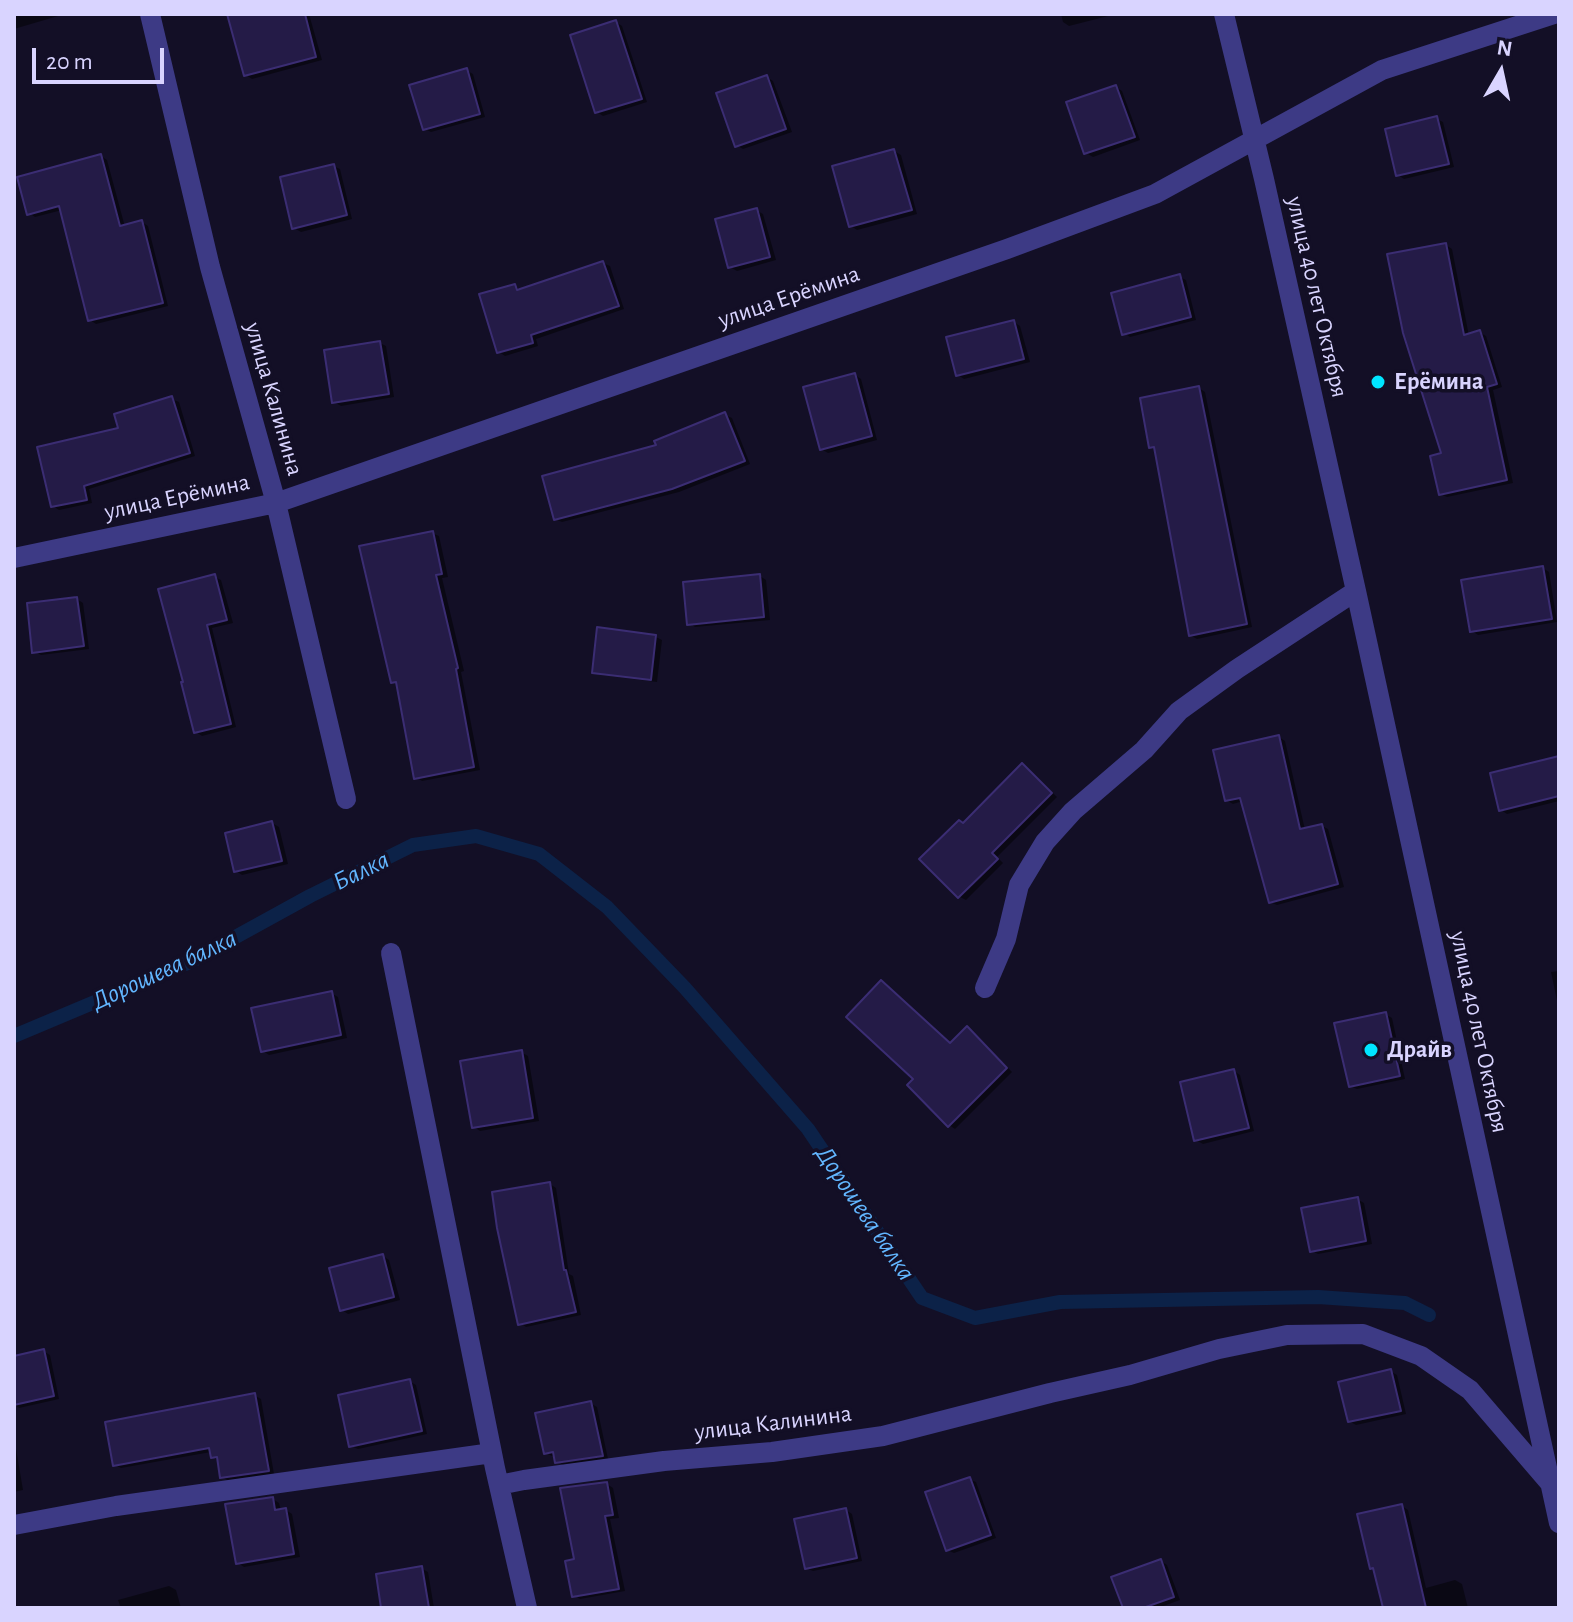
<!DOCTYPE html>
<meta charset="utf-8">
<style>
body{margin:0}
#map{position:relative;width:1573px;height:1622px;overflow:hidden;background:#130f26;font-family:"Alegreya Sans",sans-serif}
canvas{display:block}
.frame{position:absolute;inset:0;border:16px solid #d9d4ff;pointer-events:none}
.north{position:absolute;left:1461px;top:32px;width:80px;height:80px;-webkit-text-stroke:6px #130f26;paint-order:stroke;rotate:9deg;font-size:22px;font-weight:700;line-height:32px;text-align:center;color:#d9d4ff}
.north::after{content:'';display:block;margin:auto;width:28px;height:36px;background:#d9d4ff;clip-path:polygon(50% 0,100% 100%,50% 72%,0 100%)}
.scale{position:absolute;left:32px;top:48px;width:132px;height:36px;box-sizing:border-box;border:4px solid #d9d4ff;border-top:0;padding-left:10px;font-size:24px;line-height:28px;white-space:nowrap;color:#d9d4ff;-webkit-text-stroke:6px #130f26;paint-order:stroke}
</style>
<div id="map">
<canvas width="1573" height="1622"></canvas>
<div class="frame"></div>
<div class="north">N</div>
<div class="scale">20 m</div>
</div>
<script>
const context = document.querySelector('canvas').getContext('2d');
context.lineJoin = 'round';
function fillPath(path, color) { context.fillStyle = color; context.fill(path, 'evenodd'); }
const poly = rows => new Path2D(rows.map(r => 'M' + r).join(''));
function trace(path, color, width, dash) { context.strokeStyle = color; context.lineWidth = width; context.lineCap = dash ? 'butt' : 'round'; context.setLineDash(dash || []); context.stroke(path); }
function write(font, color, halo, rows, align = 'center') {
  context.font = font + ' "Alegreya Sans",sans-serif'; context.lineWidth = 7; context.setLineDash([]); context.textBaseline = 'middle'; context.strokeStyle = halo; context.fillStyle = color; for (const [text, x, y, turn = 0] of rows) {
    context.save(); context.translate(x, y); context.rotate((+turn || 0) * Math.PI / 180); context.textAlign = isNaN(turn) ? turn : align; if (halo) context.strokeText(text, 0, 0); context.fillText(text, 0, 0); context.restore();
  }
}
fillPath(poly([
 [14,14,65,14,14,29],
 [229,14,309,14,322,60,252,79,246,75],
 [1061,14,1116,14,1069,26,1063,22],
 [616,22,622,26,647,102,603,116,597,112],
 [466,70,473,74,485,117,431,132,425,129],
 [767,77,773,81,792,132,743,149,736,145],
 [1116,87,1122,91,1140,140,1093,157,1086,153],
 [1437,119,1443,122,1454,167,1404,179,1398,175],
 [894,151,901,155,917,214,857,230,851,226],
 [101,156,107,160,125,227,142,222,148,226,168,306,96,324,90,320,62,210,35,217,29,213],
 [333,166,340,169,352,219,301,232,294,228],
 [756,210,763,214,776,260,737,271,730,267],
 [1446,245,1452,249,1469,336,1479,332,1486,336,1502,387,1493,390,1513,483,1447,497,1440,494,1443,455],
 [603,263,610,266,624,309,536,339,538,346,505,356,499,352,514,286,522,290],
 [1180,277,1186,280,1196,320,1130,337,1124,333],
 [1014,322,1020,326,1030,362,964,379,958,375],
 [380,343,386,346,394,397,341,406,334,402],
 [855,375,861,379,877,440,828,453,821,449],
 [1199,388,1205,392,1252,627,1197,639,1190,635,1157,450,1151,446],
 [172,399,179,402,195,456,89,489,92,503,59,510,53,506,120,429],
 [725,415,732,418,750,464,679,492,562,522,555,519,659,447],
 [432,533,439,536,448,577,442,578,464,671,461,672,480,770,422,781,416,777,399,685,393,681],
 [1543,568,1549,572,1557,622,1478,635,1472,631],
 [760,576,766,580,770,620,695,627,689,623],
 [215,577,221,580,233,623,212,628,236,727,202,736,196,732,184,684],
 [77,599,83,603,89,649,41,655,34,651],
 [656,637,662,640,657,682,600,675,594,672],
 [1279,737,1285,741,1305,830,1322,826,1328,829,1344,887,1277,905,1270,902,1243,801,1233,804,1226,800],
 [1559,761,1559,801,1507,814,1501,810],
 [1022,766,1028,769,1057,797,997,857,1003,863,966,900,960,897,922,859,964,825],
 [272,823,279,827,288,864,242,875,236,871],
 [1559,971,1559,1010,1551,972],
 [882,983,888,986,951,1044,967,1029,973,1032,1012,1072,955,1129,949,1125],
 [331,993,338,997,347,1038,269,1055,263,1051],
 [1385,1014,1392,1018,1405,1079,1357,1089,1350,1086],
 [521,1052,528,1056,539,1121,480,1131,474,1127],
 [1234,1071,1240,1075,1254,1131,1203,1144,1196,1140],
 [550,1184,556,1188,569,1274,573,1276,581,1315,526,1327,520,1323],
 [1357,1199,1364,1203,1372,1244,1318,1254,1312,1251],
 [383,1256,389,1260,400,1300,348,1314,342,1310],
 [43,1351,50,1355,59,1399,19,1408,14,1404,14,1358],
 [1390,1371,1397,1375,1406,1414,1356,1425,1349,1421],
 [409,1381,416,1385,427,1434,358,1449,351,1446],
 [254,1395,261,1399,274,1474,229,1481,222,1477,219,1461,212,1457,211,1452,121,1468,115,1465],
 [590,1403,597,1407,608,1459,563,1465,557,1461,556,1455,552,1456,546,1453],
 [14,1437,23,1490,14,1492],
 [969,1479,976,1482,996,1538,954,1553,947,1550],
 [607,1484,613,1488,619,1518,610,1519,625,1591,580,1599,574,1595,576,1561],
 [273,1499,279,1503,281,1511,286,1510,292,1514,300,1557,244,1567,238,1563],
 [1402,1506,1408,1510,1426,1588,1455,1580,1462,1584,1468,1608,1385,1608,1376,1570,1371,1568],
 [846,1510,852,1514,862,1561,813,1571,806,1568],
 [1161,1561,1167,1565,1180,1600,1158,1608,1125,1608],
 [421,1568,428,1572,434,1608,383,1608],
 [169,1586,176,1590,181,1608,121,1608,118,1600]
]), '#0007');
trace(poly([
 [14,1036,190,962,310,896,413,845,476,836,539,854,607,907,685,988,808,1129,922,1298,975,1318,1060,1302,1318,1297,1405,1303,1429,1315]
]), '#0c2248', 14);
const building = poly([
 [227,14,305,14,316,57,244,76,227,14],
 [616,20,642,99,595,113,570,35,616,20],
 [467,68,480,114,423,130,409,85,467,68],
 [767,75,786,129,735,147,716,93,767,75],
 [1116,85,1135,137,1084,154,1066,102,1116,85],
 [1437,116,1449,164,1396,176,1385,129,1437,116],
 [894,149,912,210,849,227,832,166,894,149],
 [101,154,120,226,142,220,163,303,88,321,59,206,27,215,17,177,101,154],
 [334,164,347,215,292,229,280,177,334,164],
 [757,208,770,257,728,268,715,219,757,208],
 [1446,243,1464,335,1480,330,1497,384,1487,387,1507,480,1439,495,1430,456,1441,453,1403,333,1387,254,1446,243],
 [603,261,619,306,531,335,533,343,497,353,479,294,515,284,517,290,603,261],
 [1180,274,1191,317,1122,335,1111,293,1180,274],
 [1014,320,1024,359,956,376,946,337,1014,320],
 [380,341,389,394,332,403,324,350,380,341],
 [855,373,872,436,820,450,803,387,855,373],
 [1199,386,1247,624,1189,636,1154,447,1149,448,1140,398,1199,386],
 [172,396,190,453,84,486,87,500,51,507,37,447,118,428,114,414,172,396],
 [725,412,745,461,672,489,554,520,542,476,656,445,654,441,725,412],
 [433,531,442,574,436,575,458,668,456,669,474,767,414,779,396,682,391,683,359,546,433,531],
 [1543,566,1552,619,1470,632,1461,580,1543,566],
 [215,574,227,620,207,625,231,724,194,733,181,682,183,682,158,589,215,574],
 [760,574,764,617,687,625,683,582,760,574],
 [77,597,84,646,32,653,27,603,77,597],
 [597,627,656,635,651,680,592,673,597,627],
 [1279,735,1300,829,1322,824,1338,884,1269,903,1240,798,1225,801,1213,750,1279,735],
 [1559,756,1559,796,1499,811,1490,773,1559,756],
 [1022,763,1052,793,992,853,998,859,958,898,919,859,959,820,963,823,1022,763],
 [272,821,282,861,234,872,225,833,272,821],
 [881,980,950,1043,967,1026,1007,1068,948,1127,907,1085,913,1079,846,1017,881,980],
 [332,991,341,1035,261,1052,251,1008,332,991],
 [1386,1012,1400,1076,1349,1087,1334,1023,1386,1012],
 [522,1050,533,1118,472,1128,460,1061,522,1050],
 [1234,1069,1249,1128,1194,1141,1180,1082,1234,1069],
 [550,1182,564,1270,566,1270,576,1312,518,1325,497,1228,492,1192,550,1182],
 [1358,1197,1366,1241,1310,1252,1301,1208,1358,1197],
 [383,1254,394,1297,340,1311,329,1268,383,1254],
 [44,1349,54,1396,14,1405,14,1356,44,1349],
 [1391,1369,1401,1411,1348,1422,1338,1382,1391,1369],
 [410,1379,422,1431,349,1447,338,1395,410,1379],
 [255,1393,269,1471,220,1478,217,1457,211,1458,209,1448,113,1466,105,1422,255,1393],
 [591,1401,603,1456,555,1463,553,1452,544,1454,535,1413,591,1401],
 [970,1477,991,1535,946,1551,925,1492,970,1477],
 [607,1482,613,1515,605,1516,619,1589,572,1597,565,1561,574,1559,560,1488,607,1482],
 [273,1497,275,1510,286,1508,294,1554,236,1564,225,1504,273,1497],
 [1402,1504,1426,1608,1383,1608,1373,1568,1370,1569,1357,1514,1402,1504],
 [846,1508,857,1558,805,1569,794,1519,846,1508],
 [1161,1559,1174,1597,1143,1608,1123,1608,1111,1577,1161,1559],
 [422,1566,429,1608,381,1608,376,1574,422,1566]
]);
fillPath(building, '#241b47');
trace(building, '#3b2d73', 2);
trace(poly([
 [150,14,210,267,276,503,346,799],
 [1224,14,1264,179,1356,591,1559,1523],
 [14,558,276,503,1007,249,1155,194,1382,70,1554,14],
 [391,953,495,1468,527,1608],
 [985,988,1006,939,1019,885,1045,842,1073,811,1144,750,1179,711,1237,669,1356,591],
 [499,1485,524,1480,664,1461,772,1452,883,1436,1050,1393,1130,1375,1219,1349,1287,1335,1363,1334,1421,1356,1470,1390,1549,1482],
 [14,1525,116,1506,492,1453]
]), '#3d3a85', 20);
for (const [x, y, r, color] of [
 [1378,382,8,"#00e5ff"],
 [1371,1050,8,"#00e5ff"]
]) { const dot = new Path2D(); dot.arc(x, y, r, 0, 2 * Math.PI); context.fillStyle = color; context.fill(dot); trace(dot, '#130f26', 3); }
write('24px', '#d9d4ff', '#130f26', [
 ["улица Ерёмина",789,297,-19],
 ["улица 40 лет Октября",1317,297,77],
 ["улица Калинина",274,399,74],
 ["улица Ерёмина",177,497,-12],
 ["улица 40 лет Октября",1479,1032,78],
 ["улица Калинина",773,1423,-7]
]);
write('bold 24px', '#d9d4ff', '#130f26', [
 ["Ерёмина",1394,382],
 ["Драйв",1387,1050]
], 'left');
write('italic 26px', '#62b6ff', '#130f26', [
 ["Балка",361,871,-26],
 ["Дорошева балка",164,970,-25],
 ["Дорошева балка",865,1213,56]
]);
</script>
